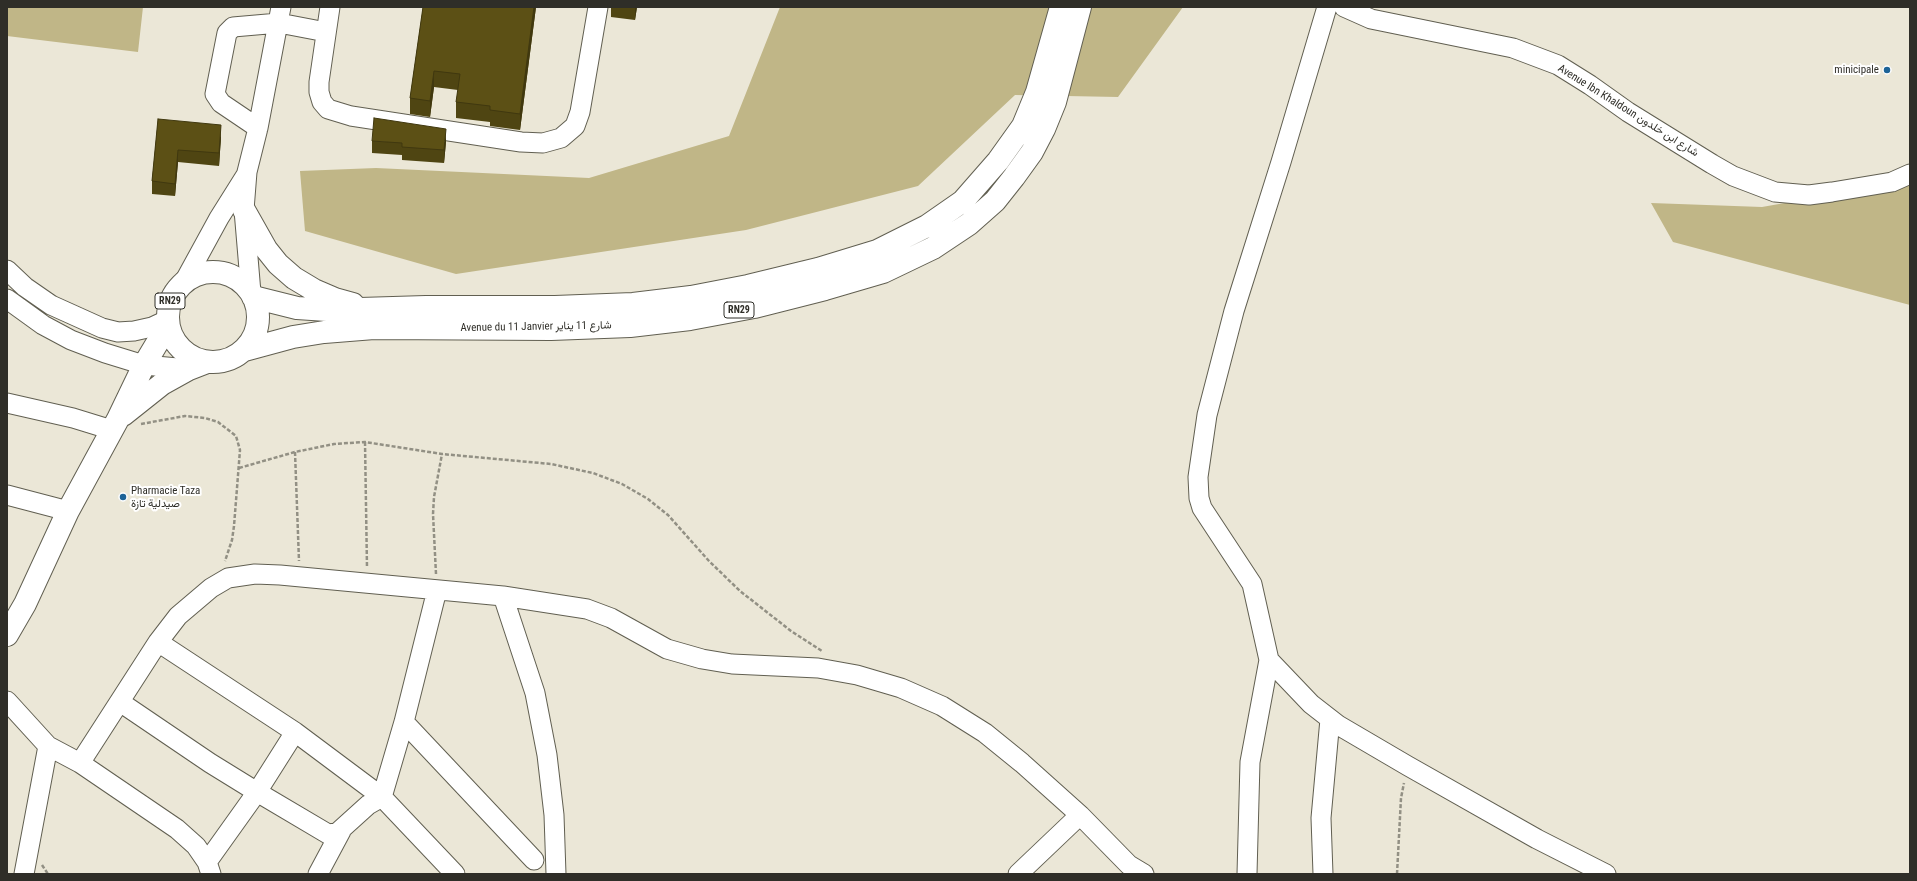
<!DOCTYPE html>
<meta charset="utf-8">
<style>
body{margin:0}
#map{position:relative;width:1917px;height:881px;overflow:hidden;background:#ebe7d7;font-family:"Roboto Condensed",sans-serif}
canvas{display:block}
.frame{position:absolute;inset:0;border:8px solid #2f2e28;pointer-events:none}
</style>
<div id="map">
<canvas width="1917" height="881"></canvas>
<div class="frame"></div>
</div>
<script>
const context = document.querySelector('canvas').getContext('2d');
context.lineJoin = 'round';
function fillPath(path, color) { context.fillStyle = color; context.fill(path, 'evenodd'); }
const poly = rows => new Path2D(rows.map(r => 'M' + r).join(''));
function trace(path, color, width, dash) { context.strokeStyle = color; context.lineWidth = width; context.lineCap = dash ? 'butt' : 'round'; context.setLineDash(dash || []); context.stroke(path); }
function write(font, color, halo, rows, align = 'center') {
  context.font = font + ' "Roboto Condensed",Vazirmatn,sans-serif'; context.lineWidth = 4; context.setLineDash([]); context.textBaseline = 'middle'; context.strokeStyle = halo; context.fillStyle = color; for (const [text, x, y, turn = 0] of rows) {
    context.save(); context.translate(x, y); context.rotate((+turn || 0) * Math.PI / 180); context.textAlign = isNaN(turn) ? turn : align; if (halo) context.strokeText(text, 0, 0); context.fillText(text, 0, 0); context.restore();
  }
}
fillPath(poly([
 [7,7,143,7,138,52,7,36],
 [780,7,1183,7,1118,97,1015,95,918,186,746,230,456,274,305,231,300,171,376,168,589,178,729,136],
 [1910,181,1910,305,1673,242,1651,203,1762,207]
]), '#c0b687');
const minor = poly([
 [330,7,319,82,319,92,322,102,328,109,351,116,521,142,543,143,561,138,575,126,580,112,598,7],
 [1327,7,1281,162,1234,311,1207,415,1198,477,1199,498,1202,508,1252,584,1269,660,1311,704,1338,725,1408,766,1537,839,1606,874],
 [1344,7,1371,19,1513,48,1558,65,1590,85,1628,112,1712,164,1733,176,1775,192,1809,195,1832,192,1892,182,1910,174],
 [258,128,221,103,215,94,227,33,233,27,279,23,326,32],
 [7,270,25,287,51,305,102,328,118,332,134,331,152,327,167,320],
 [184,282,219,218,246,175],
 [251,293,244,210,247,172,258,128,281,7],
 [7,299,43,325,71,340,105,353,144,365,189,369],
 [7,403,73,418,112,430],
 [7,495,68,511],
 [503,596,535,693,547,755,554,815,556,874],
 [158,642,295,732,382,797,455,874],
 [7,701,48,746,80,763,177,829,196,846,207,862,211,874],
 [120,702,210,763,257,792,328,834,337,833,368,805,382,797,404,722,437,590],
 [404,722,534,860],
 [80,763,158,642,178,616,211,588,228,578,255,574,280,575,503,596,587,609,611,618,667,649,702,659,732,664,818,668,857,675,901,688,942,706,985,733,1022,763,1080,815,1129,865,1144,874],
 [207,862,257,792,295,732],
 [24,874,48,746],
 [318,874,341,831],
 [1018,874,1080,815],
 [1247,874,1250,762,1269,660],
 [1323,874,1321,818,1330,719]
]);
const major = poly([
 [244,210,266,249,278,264,294,278,314,290,335,299,353,304],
 '168 317a45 45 0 1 1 90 0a45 45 0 1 1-90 0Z',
 [253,297,297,308,327,310,426,307,555,307,633,304,691,297,748,286,818,269,877,251,927,226,963,201,998,161,1023,126,1037,92,1061,7],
 [245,350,293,337,324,332,374,328,551,329,630,326,690,319,754,307,825,289,883,272,933,248,969,224,995,201,1014,177,1032,152,1044,129,1055,102,1080,7],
 [123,415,162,384,189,369,207,362],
 [7,635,25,604,68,511,118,419,144,365,168,325]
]);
trace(minor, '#615f51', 21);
trace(major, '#615f51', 24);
trace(poly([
 [141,424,185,416,205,418,218,422,236,436,240,450,234,526,232,540,225,561],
 [365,442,367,568],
 [295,452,299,561],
 [239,468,295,452,334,444,365,442,442,454,551,464,593,473,622,484,648,499,668,515,709,561,740,591,791,631,822,651],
 [436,574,433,514,434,497,442,454],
 [42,865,48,874],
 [1397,874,1401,798,1404,783]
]), '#929084', 2.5, [4, 2]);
trace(minor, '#fff', 19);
trace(major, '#fff', 22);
fillPath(poly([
 [423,7,536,7,520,130,490,126,490,122,456,118,456,102,458,90,434,87,430,117,410,114,410,98],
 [611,7,637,7,635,20,611,17],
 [158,119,221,137,219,166,178,162,175,196,152,194,152,181],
 [372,141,446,142,444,163,402,160,402,155,372,153]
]), '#4f4512');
fillPath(poly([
 [534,7,536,7,520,130,520,114],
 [635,7,637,7,635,20],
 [434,71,434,87,430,117,430,101],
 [221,125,221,137,219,166,219,153],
 [446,129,446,142,444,163,444,150],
 [178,150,178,162,175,196,175,184]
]), '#40380f');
const building = poly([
 [423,7,534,7,520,114,490,110,490,106,456,102,460,74,434,71,430,101,410,98,423,7],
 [374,118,446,129,444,150,402,147,402,143,372,141,374,118],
 [158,119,221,125,219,153,178,150,175,184,152,181,158,119]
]);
fillPath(building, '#5c5015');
trace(building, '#40380f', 1);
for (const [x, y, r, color] of [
 [1887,70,4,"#1d6397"],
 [123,497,4,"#1d6397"]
]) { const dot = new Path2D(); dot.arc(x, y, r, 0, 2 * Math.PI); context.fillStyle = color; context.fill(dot); trace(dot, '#fff', 1.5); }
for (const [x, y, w] of [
 [170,301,30],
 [739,310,30]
]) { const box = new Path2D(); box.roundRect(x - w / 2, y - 8, w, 16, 3); context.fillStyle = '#fff'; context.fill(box); trace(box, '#2f2e28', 1); }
write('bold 10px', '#2f2e28', null, [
 ["RN29",170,301],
 ["RN29",739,310]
]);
write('11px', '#2f2e28', '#fff', [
 ["minicipale",1879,70],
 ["Pharmacie Taza",131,491,"left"],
 ["صيدلية تازة",131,504,"left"]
], 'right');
write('11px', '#2f2e28', '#fff', [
 ["Avenue Ibn Khaldoun شارع ابن خلدون",1628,111,32],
 ["Avenue du 11 Janvier شارع 11 يناير",536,327,-1]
]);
</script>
